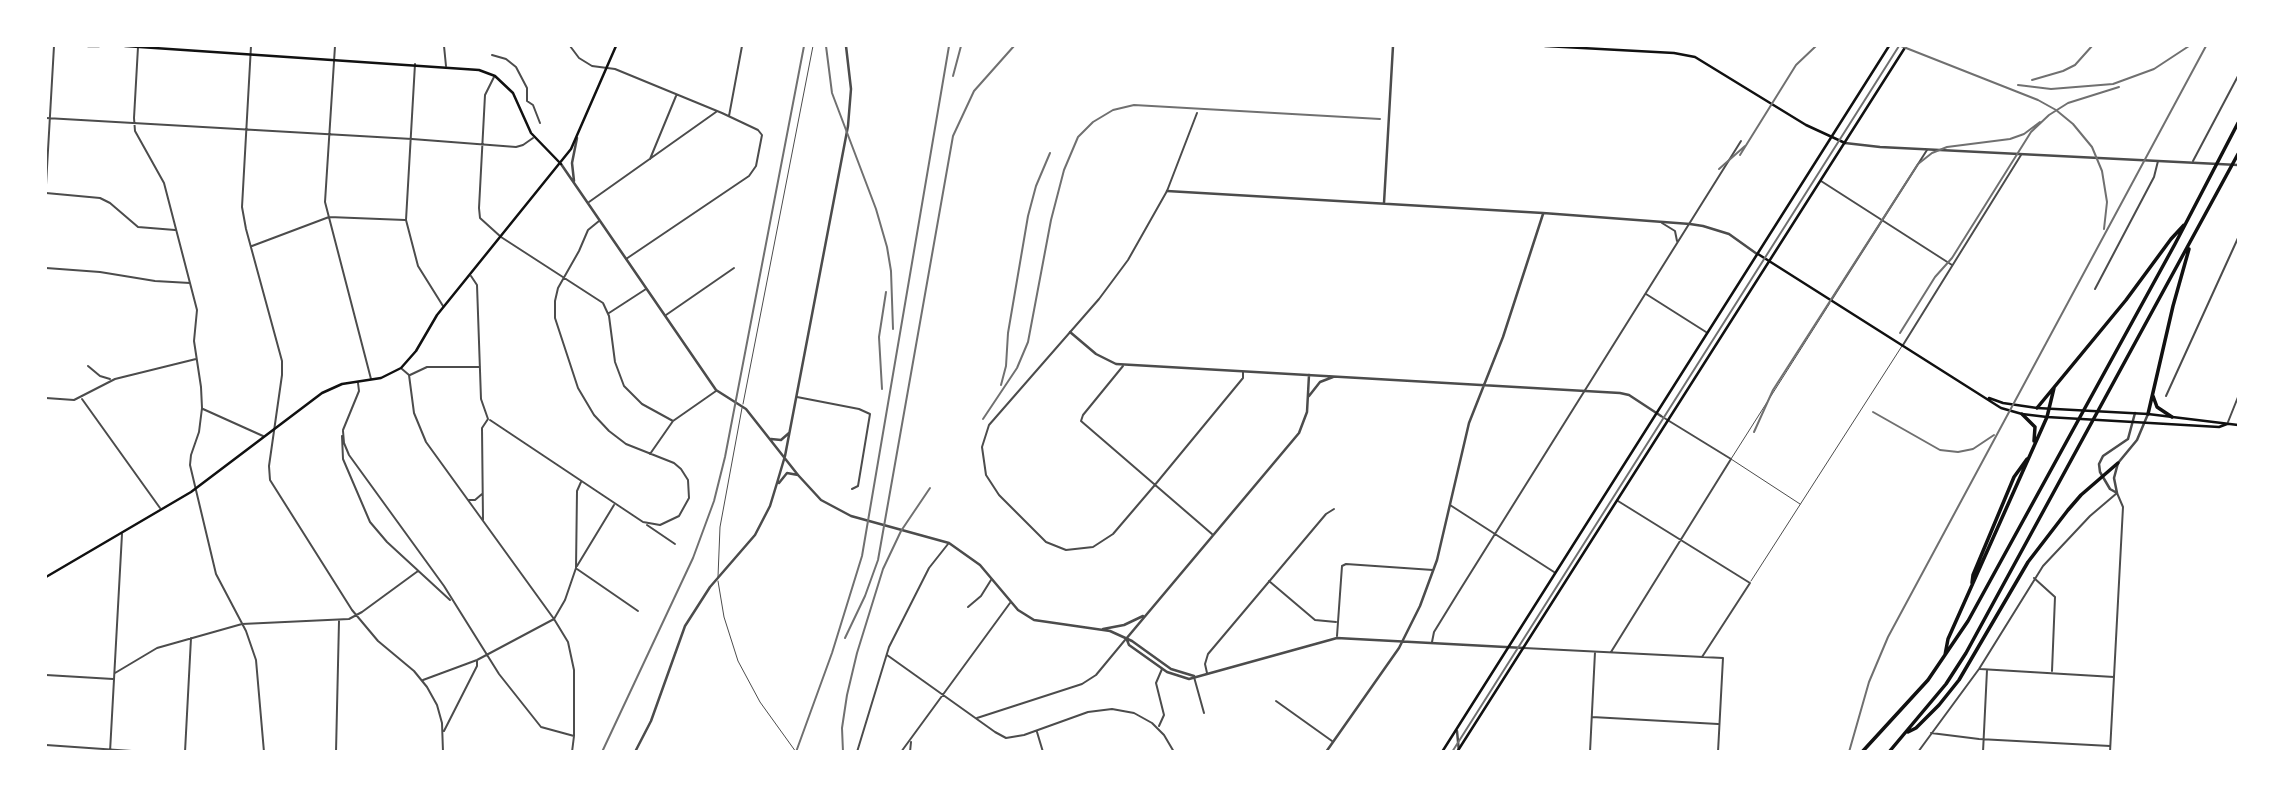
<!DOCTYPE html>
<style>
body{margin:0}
#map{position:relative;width:2284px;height:797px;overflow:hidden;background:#fff;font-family:Signika,sans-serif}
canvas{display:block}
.frame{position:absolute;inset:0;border:47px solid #fff;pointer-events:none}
</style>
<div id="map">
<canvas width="2284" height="797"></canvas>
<div class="frame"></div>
</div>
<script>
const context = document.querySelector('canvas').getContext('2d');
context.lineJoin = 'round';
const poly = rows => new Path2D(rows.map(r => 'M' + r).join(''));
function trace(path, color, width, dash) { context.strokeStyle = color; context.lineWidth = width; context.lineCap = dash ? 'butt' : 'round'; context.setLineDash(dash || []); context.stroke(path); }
trace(poly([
 [743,404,813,46],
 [1800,504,1731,459,1830,303],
 [718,577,720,527,742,408],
 [718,581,724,617,738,661,760,702,796,752],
 [1751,581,1902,346]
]), '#4c4c4c', 1);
trace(poly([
 [251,46,242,207,246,229,282,361,282,375,269,466,270,480,352,610,378,641,414,671,427,687,437,705,442,723,443,752],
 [335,46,325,202,371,379],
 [444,46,446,66],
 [570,46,579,58,592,66,615,69,722,113,758,130,762,135,756,166,749,176,626,259],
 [138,47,134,118,135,131,164,183,197,310,194,341,201,387,202,408,199,432,191,455,190,465,216,574,246,631,256,660,264,752],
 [492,55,506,59,516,67,527,88,527,101,533,105,540,123],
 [415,64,406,220,418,266,443,306],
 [494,77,485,95,479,208,480,218,501,237,603,303,609,316,615,362,624,386,642,404,673,421],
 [1197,113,1167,191,1128,260,1099,299,989,425,982,447,986,475,999,495,1046,542,1066,550,1093,547,1113,534,1154,486,1243,378,1243,372],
 [729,116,742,46],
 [46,118,412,139,516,147,523,145,533,138],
 [650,159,676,96],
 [2193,161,2238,76],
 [1821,181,1952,265],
 [46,185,54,46],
 [46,193,100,198,110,203,138,227,175,230],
 [589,202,716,112],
 [599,221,588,230,579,251,558,288,555,301,555,318,578,388,594,415,609,431,626,444,674,463,681,469,688,480,689,498,679,516,660,525,643,522],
 [1662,223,1675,231,1677,241],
 [252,246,329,217,405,220],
 [46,268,100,272,155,281,190,283],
 [471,276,477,285,481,399,488,419,482,428,483,520],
 [2095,289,2154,177,2158,161],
 [1646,294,1706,332],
 [1832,299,1927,150],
 [609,313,646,289],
 [666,315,734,268],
 [1903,345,2021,155],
 [88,366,100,376,110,379],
 [1123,366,1083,415,1081,421,1212,534],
 [402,369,409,375,414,413,426,442,554,619,568,642,574,670,574,736,572,752],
 [410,375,427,367,480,367],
 [2166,396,2238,238],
 [797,397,859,409,870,414,858,486,852,489],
 [46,398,74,400,115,379,196,359],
 [82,399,160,508],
 [203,409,263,436],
 [490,420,643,522],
 [2228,422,2238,397],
 [343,430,359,391,358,383],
 [343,431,344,443,349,455,444,586,499,674,541,727,574,736],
 [342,436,343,459,370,522,387,542,450,600],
 [650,454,673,421,716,391],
 [469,500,475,500,482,494],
 [1618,501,1750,583,1702,657],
 [1450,505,1554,572],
 [647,525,675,544],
 [577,566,614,505],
 [577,569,638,611],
 [2034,578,2055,597,2052,671],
 [1269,581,1315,620,1336,622],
 [968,607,981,596,991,580],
 [1337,636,1342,566,1346,564,1433,570],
 [1432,642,1434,632,1458,593,1741,141],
 [1524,648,1723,658,1718,752],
 [1611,652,1731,459,1661,416],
 [887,655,995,732,1006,738,1024,735,1088,712,1112,709,1134,713,1152,723,1164,735,1174,752],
 [1980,669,2114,677],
 [115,673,157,648,242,624,349,619,362,612,418,571],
 [1207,673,1205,664,1208,654,1326,514,1334,509],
 [46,675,113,679],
 [1194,677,1204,713],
 [423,680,477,660,554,619,565,600,576,568,577,491,581,482],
 [1276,701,1332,741],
 [1592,717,1718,724],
 [977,718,1082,684,1096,675,1125,640],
 [1159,726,1164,715,1156,683,1162,669],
 [444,731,477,666,477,661],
 [1037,732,1043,752],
 [1931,733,1979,739,2110,746],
 [46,745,146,752],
 [110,752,122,534],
 [185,752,191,638],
 [336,752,339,621],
 [857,752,889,647,929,568,948,544],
 [901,752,1010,603],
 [910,752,911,742],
 [1590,752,1595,652],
 [1918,752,1979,669,2043,566,2090,516,2117,493,2123,507,2110,752],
 [1983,752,1987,670]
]), '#4c4c4c', 2);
trace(poly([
 [1845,143,1880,147,2238,165],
 [561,164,716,390,746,409,798,475,821,500,851,516,949,543,980,565,1018,610,1034,620,1110,631,1132,641,1171,669,1194,676],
 [574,181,572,163,577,138],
 [1167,191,1543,213,1690,224,1703,226,1729,234,1757,254],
 [1384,203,1393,46],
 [1070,332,1096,354,1116,364,1620,393,1629,395,1661,416],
 [1309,396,1320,382,1333,377],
 [771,439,781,440,789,433],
 [779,483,787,473,798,475],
 [2117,493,2110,489,2100,472,2099,464,2103,456,2128,439,2135,413],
 [2117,493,2114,478,2118,463,2137,440,2148,414],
 [1103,629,1124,625,1143,616],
 [1126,639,1299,433,1307,412,1309,375],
 [1127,640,1129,645,1167,672,1189,679,1337,638,1524,648],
 [1457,731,1459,752],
 [635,752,651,721,685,626,710,587,755,535,770,506,777,483,785,456,848,126,851,89,846,46],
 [1326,752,1399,648,1420,606,1437,560,1469,423,1503,337,1543,214]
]), '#4c4c4c', 2.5);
trace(poly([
 [88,46,99,46],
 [125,46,479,70,495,76,513,93,531,133,561,164],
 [1545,46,1674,53,1695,57,1806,125,1845,143],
 [1758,254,2001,408,2022,414,2047,417,2219,427,2227,424],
 [1989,398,2003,403,2037,408,2148,414,2238,425],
 [46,577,191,492,322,393,342,384,381,378,401,368,416,351,437,315,571,149,616,46],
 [1442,752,1889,46],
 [1457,752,1906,46]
]), '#111', 2.5);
trace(poly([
 [2153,396,2157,407,2172,417],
 [2037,408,2126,300,2171,239,2184,225],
 [2022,414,2035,427,2034,441],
 [2148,414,2173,306,2189,249],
 [1972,583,1973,575,2014,477,2027,459],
 [1945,655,1948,639,2047,417,2054,388],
 [1908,732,1916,728,1939,705,1959,680,2028,562,2068,510,2081,495,2118,463],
 [1862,752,1928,680,1968,621,2175,244,2238,123],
 [1889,752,1946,684,1966,653,2238,154]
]), '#111', 3.5);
trace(poly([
 [1452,752,1899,46]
]), '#707070', 2);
trace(poly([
 [826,46,832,93,876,209,887,247,891,271,893,329],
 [1901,46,2038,100,2056,110,2073,124,2092,147,2102,171,2107,202,2104,229],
 [953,76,961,46],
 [2032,80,2063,71,2075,65,2092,46],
 [2018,85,2051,89,2113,84,2154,69,2189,46],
 [1740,155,1796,65,1816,46],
 [1719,169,1745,146],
 [1900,333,1935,277,1952,258,2031,132,2049,115,2068,103,2119,87],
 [1001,385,1006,366,1008,333,1028,216,1036,186,1050,153],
 [882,389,879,337,886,292],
 [1873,412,1940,450,1958,452,1973,449,1994,435],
 [983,419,1017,368,1028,342,1051,220,1064,170,1078,137,1093,122,1113,110,1134,105,1380,119],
 [1754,432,1773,390,1918,164,1932,153,1947,147,2010,139,2024,134,2040,122],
 [845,638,865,596,878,560,953,136,974,91,1014,46],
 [602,752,693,558,714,501,725,457,804,46],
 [796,752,832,653,862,556,949,46],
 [843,752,842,728,847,695,857,653,883,569,901,531,930,488],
 [1849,752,1869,682,1888,637,2206,46]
]), '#707070', 2);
</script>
